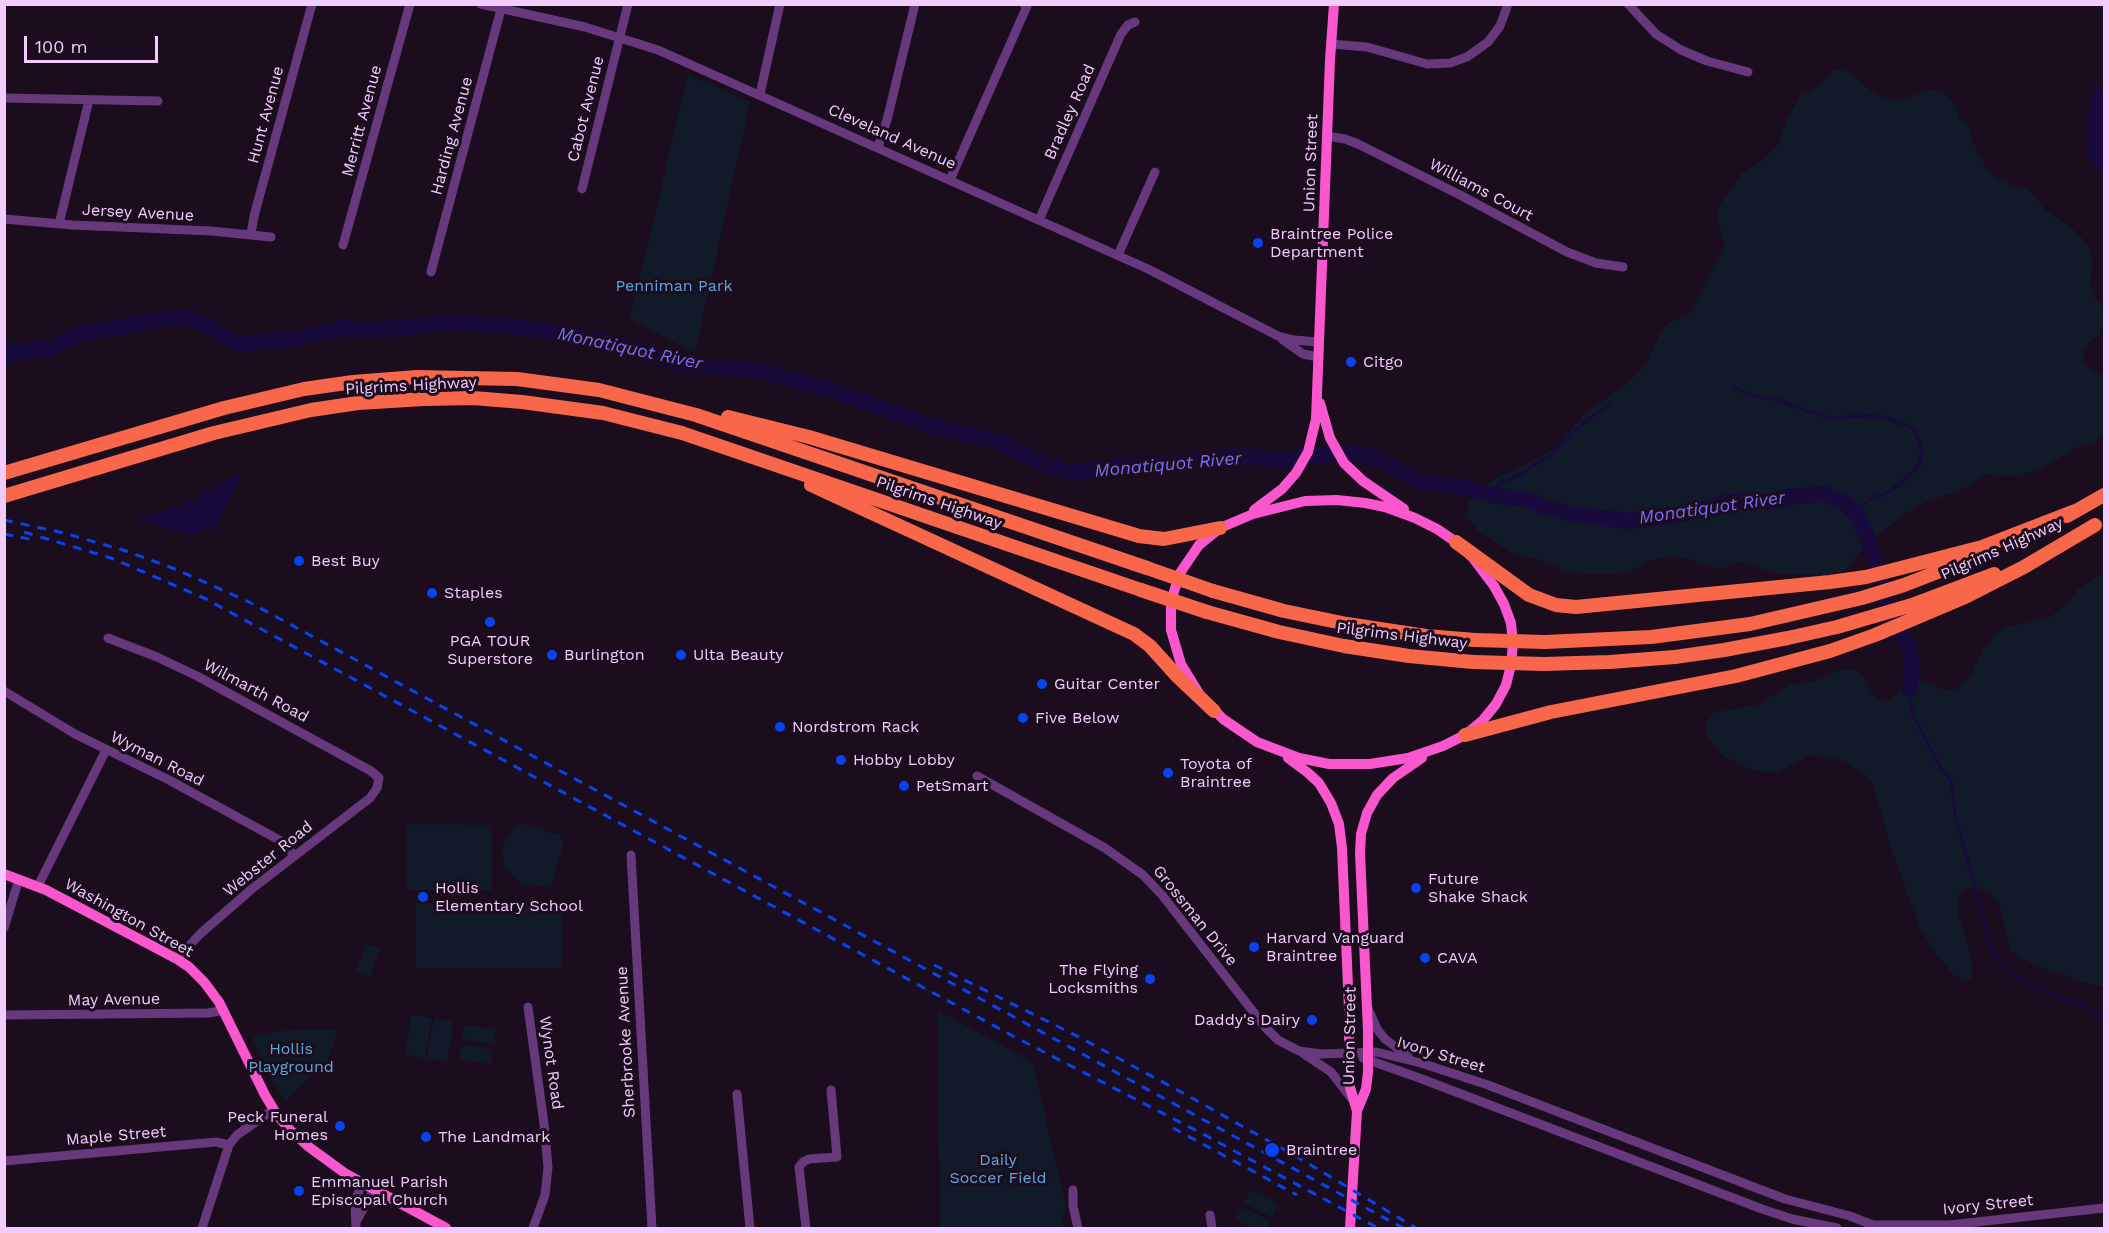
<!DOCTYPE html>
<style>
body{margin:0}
#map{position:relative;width:2109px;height:1233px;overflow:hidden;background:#1b0d1e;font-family:"Work Sans",sans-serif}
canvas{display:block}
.frame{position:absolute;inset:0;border:6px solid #f1ccfd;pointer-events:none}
.scale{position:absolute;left:24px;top:36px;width:134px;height:27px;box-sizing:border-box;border:3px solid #f1ccfd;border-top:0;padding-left:8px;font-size:18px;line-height:21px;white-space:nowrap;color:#f1ccfd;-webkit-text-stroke:4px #1b0d1e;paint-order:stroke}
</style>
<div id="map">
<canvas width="2109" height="1233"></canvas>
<div class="frame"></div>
<div class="scale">100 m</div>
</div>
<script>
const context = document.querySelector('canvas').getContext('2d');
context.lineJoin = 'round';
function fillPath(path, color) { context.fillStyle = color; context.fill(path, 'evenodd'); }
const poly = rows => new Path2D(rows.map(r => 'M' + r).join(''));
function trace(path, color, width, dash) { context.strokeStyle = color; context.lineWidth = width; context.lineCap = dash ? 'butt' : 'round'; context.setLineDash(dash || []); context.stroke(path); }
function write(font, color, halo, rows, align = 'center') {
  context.font = font + ' "Work Sans",sans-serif'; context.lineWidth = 6; context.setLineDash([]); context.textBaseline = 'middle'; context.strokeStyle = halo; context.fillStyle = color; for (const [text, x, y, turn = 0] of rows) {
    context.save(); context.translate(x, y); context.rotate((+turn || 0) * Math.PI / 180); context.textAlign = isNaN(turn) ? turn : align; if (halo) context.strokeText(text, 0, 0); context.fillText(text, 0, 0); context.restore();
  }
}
fillPath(poly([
 [1834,70,1842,70,1852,74,1874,93,1892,101,1901,101,1924,91,1934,90,1943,94,1953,102,1960,119,1968,126,1975,147,1987,170,1995,178,2013,186,2024,188,2031,192,2046,211,2070,226,2086,242,2091,252,2093,263,2090,285,2096,299,2102,306,2104,322,2100,334,2088,344,2083,352,2084,362,2090,370,2104,376,2104,432,2096,441,2077,448,2036,471,2011,477,1985,474,1961,490,1925,502,1906,513,1863,547,1848,568,1841,572,1824,575,1783,574,1771,572,1740,561,1723,568,1716,568,1682,557,1666,557,1650,561,1628,572,1612,574,1571,573,1544,561,1511,552,1480,533,1466,516,1469,502,1476,493,1499,476,1510,472,1554,449,1586,412,1625,385,1645,366,1662,330,1668,323,1686,317,1691,311,1725,243,1717,221,1719,206,1742,173,1764,159,1778,145,1787,120,1800,95,1814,89],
 [688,74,750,102,695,353,630,319],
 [2104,574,2104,987,2093,985,2037,966,2018,957,2011,950,1998,901,1990,893,1976,888,1965,890,1960,893,1957,902,1960,920,1966,935,1973,969,1972,977,1968,980,1962,979,1954,975,1935,954,1919,926,1890,846,1874,786,1867,776,1846,762,1820,755,1809,756,1777,772,1767,773,1753,770,1728,759,1718,751,1710,741,1705,732,1706,724,1713,713,1760,704,1789,685,1815,681,1839,670,1851,669,1863,675,1873,695,1877,700,1883,701,1889,701,1896,695,1906,681,1915,678,1948,691,1957,690,1970,677,1983,649,1999,631,2007,627,2049,618,2070,601,2076,591,2086,583],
 [519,823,560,835,564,844,551,885,534,886,525,884,515,879,505,867,502,851,504,842,508,835],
 [407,824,492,825,492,890,407,890],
 [416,903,562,903,562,968,416,968],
 [366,944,380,948,370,977,356,972],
 [937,1010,1033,1062,1065,1203,1062,1228,940,1228],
 [412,1014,432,1018,425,1058,405,1055],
 [434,1018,454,1021,447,1062,427,1058],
 [465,1025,496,1029,494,1044,462,1039],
 [339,1029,328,1060,285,1102,273,1082,253,1040,254,1036,277,1031],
 [462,1045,493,1050,491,1064,459,1060],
 [1250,1190,1279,1204,1272,1217,1244,1203],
 [1242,1207,1270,1221,1266,1228,1253,1228,1235,1219]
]), '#101a28');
fillPath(poly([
 [2096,80,2104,99,2104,178,2088,156,2087,149,2086,120],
 [239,475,241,478,215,529,201,530,191,536,140,520,137,518,184,505,226,479]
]), '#180a3a');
trace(poly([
 [1733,387,1752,395,1782,401,1806,411,1831,418,1876,415,1888,418,1914,429,1922,449,1920,463,1912,473,1890,491,1869,500,1854,511],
 [1488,495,1500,483,1523,473,1542,459,1551,455,1583,423,1611,403],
 [1910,689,1911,709,1914,717,1943,772,1951,780,1955,814,1992,950,2001,964,2016,977,2033,987,2092,1010,2104,1019]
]), '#180a3a', 3);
trace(poly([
 [4,355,54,347,68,338,85,333,177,317,190,319,207,326,231,341,244,344,295,339,341,328,375,330,453,323,519,327,583,337,624,346,680,363,718,368,762,371,834,391,929,425,1003,443,1047,465,1072,473,1109,467,1171,463,1233,456,1251,456,1283,461,1299,456,1353,453,1375,458,1422,482,1465,487,1493,496,1523,498,1544,507,1570,514,1626,521,1680,515,1729,502,1771,501,1789,497,1825,494,1842,501,1854,511,1860,520,1870,543,1889,607,1910,648,1912,669,1910,689]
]), '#180a3a', 16);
trace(poly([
 [481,4,585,27,658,50,1148,269,1278,336,1294,340,1318,342],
 [1628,4,1656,34,1681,50,1707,61,1748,72],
 [1331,44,1367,47,1427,64,1450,63,1467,57,1488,42,1500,26,1508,4],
 [760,94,780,4],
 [4,98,158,101],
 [1327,136,1345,139,1358,144,1460,195,1567,252,1596,263,1623,267],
 [878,147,887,120,915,4],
 [950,180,1027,6,1024,4],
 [582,189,628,4],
 [4,219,73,225,211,231,271,237],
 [1039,220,1121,34,1128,25,1135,22],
 [59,224,89,100],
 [251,234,254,216,312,4],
 [343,245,410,4],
 [1118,255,1155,172],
 [431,272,501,9],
 [1282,339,1303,354,1318,357],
 [108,638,157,657,197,676,371,771,379,778,377,788,370,798,253,888,200,934,177,959],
 [4,691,75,734,169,780,281,841,295,856],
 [977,776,1105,848,1143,875,1162,895,1265,1027,1278,1040,1299,1051,1321,1054,1376,1052,1421,1063,1488,1085,1785,1199,1850,1216,1873,1225,1949,1225,2104,1208],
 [631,855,652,1228],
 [38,886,106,750],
 [4,928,19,879],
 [528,1007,544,1124,548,1167,545,1195,533,1228],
 [1368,1008,1377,1029,1385,1039,1408,1056],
 [4,1015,209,1013,223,1010],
 [1304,1054,1331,1072,1352,1099],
 [1363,1058,1422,1079,1762,1209,1792,1219,1837,1228],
 [737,1094,750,1228],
 [4,1161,216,1142,229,1145],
 [1073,1190,1073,1206,1078,1228],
 [1210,1215,1212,1228],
 [357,1220,374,1189],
 [202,1228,229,1145,237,1135,273,1110],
 [356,1228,355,1203,362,1182],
 [806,1228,799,1167,803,1162,809,1159,837,1157,831,1090]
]), '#67397c', 9);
trace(poly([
 [1320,403,1330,438,1344,463,1363,481,1404,509],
 [1337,500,1365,503,1385,507,1415,518,1437,529,1456,542,1473,558,1494,586,1504,604,1511,623,1513,643,1511,665,1506,685,1496,704,1483,720,1465,735,1443,746,1408,758,1370,764,1329,764,1299,758,1257,742,1223,719,1200,695,1181,664,1171,630,1171,601,1180,573,1199,545,1220,528,1253,514,1305,501,1337,500],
 [1254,510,1282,489,1296,473,1308,452,1316,419,1330,60,1334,4],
 [1288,758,1307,772,1319,783,1331,803,1339,824,1342,848,1349,1009,1349,1084,1357,1111],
 [4,874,46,890,177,959,189,967,204,982,219,1002,265,1095,277,1115,290,1130,309,1147,346,1174,446,1228],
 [1350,1228,1357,1111,1366,1089,1368,1072,1368,1031,1360,853,1361,834,1367,813,1377,795,1393,778,1422,758]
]), '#fa57ce', 10);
trace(poly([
 [728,417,809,437,1139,536,1164,539,1220,528],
 [4,473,224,408,304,389,353,382,417,377,517,379,599,390,696,415,1147,568],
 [811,485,1134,634,1150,646,1178,677,1214,711],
 [4,496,214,433,311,410,358,403,424,399,473,398,522,402,603,413,682,433,1141,590],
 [2067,516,2104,495],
 [1456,542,1529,595,1556,605,1576,607,1830,582,1866,577,1982,547,2075,511],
 [1213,591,1284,611,1347,624,1426,636,1475,640],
 [1207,612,1279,632,1344,646,1409,656,1473,662],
 [1545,642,1651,637,1750,624,1862,598,1904,585,1984,554],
 [1544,664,1610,662,1675,657,1724,650,1788,638,1837,627,1912,605,1994,574],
 [1465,735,1551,712,1736,676,1830,651,1875,635,1965,597,2024,567,2095,525]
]), '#f9674b', 14);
trace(poly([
 [4,520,64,533,126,551,175,569,249,602,1403,1228],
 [24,532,111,558,204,598,1011,1035,1201,1133,1378,1228],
 [4,534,34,540],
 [934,965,1077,1036,1183,1093,1299,1158,1416,1228],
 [1173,1128,1297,1195]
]), '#0843ee', 3, [9, 8]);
trace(poly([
 [1147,568,1213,591],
 [1141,590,1207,612],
 [1475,640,1545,642],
 [1473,662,1544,664]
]), '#f9674b', 14);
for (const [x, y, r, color] of [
 [1258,243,6,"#0843ee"],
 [1351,362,6,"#0843ee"],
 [299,561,6,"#0843ee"],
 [432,593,6,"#0843ee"],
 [490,622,6,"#0843ee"],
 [552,655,6,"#0843ee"],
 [681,655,6,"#0843ee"],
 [1042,684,6,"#0843ee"],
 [1023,718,6,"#0843ee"],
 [780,727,6,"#0843ee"],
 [841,760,6,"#0843ee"],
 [1168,773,6,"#0843ee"],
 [904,786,6,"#0843ee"],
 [1416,888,6,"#0843ee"],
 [423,897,6,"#0843ee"],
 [1254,947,6,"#0843ee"],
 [1425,958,6,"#0843ee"],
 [1150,979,6,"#0843ee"],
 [1312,1020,6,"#0843ee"],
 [340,1126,6,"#0843ee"],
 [426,1137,6,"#0843ee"],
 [1272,1150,8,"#0843ee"],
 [299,1191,6,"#0843ee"]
]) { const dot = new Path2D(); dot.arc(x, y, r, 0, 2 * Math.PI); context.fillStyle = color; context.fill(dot); trace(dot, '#1b0d1e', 2); }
write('16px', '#f1ccfd', '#1b0d1e', [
 ["Cabot Avenue",586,109,-76],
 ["Bradley Road",1070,112,-66],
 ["Hunt Avenue",266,115,-75],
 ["Merritt Avenue",362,121,-75],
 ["Harding Avenue",452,136,-75],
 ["Cleveland Avenue",892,137,24],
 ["Union Street",1311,163,-88],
 ["Williams Court",1481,190,28],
 ["Jersey Avenue",138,213,3],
 ["Pilgrims Highway",411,386,-3],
 ["Pilgrims Highway",939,503,19],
 ["Pilgrims Highway",2002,549,-24],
 ["Pilgrims Highway",1402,636,7],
 ["Wilmarth Road",256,691,28],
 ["Wyman Road",157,759,27],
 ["Webster Road",268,859,-39],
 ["Grossman Drive",1195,916,51],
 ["Washington Street",129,918,29],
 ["May Avenue",114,1000,-1],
 ["Union Street",1350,1036,-89],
 ["Sherbrooke Avenue",626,1042,-93],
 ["Ivory Street",1441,1055,17],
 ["Wynot Road",551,1063,82],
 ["Maple Street",116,1136,-5],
 ["Ivory Street",1988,1205,-6]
]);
write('16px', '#f1ccfd', '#1b0d1e', [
 ["Braintree Police",1270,234],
 ["Department",1270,252],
 ["Citgo",1363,362],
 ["Best Buy",311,561],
 ["Staples",444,593],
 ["PGA TOUR",490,641,"center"],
 ["Superstore",490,659,"center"],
 ["Burlington",564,655],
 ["Ulta Beauty",693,655],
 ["Guitar Center",1054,684],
 ["Five Below",1035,718],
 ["Nordstrom Rack",792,727],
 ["Hobby Lobby",853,760],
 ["Toyota of",1180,764],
 ["Braintree",1180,782],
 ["PetSmart",916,786],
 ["Future",1428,879],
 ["Shake Shack",1428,897],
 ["Hollis",435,888],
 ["Elementary School",435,906],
 ["Harvard Vanguard",1266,938],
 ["Braintree",1266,956],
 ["CAVA",1437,958],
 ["The Flying",1138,970,"right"],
 ["Locksmiths",1138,988,"right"],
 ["Daddy's Dairy",1300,1020,"right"],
 ["Peck Funeral",328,1117,"right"],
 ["Homes",328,1135,"right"],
 ["The Landmark",438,1137],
 ["Braintree",1286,1150],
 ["Emmanuel Parish",311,1182],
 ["Episcopal Church",311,1200]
], 'left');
write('16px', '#5ba8da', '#1b0d1e', [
 ["Penniman Park",674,286],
 ["Hollis",291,1049],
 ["Playground",291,1067],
 ["Daily",998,1160],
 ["Soccer Field",998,1178]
]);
write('italic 18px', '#7c6dfa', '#1b0d1e', [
 ["Monatiquot River",630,349,12],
 ["Monatiquot River",1168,465,-5],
 ["Monatiquot River",1712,508,-8]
]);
</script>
